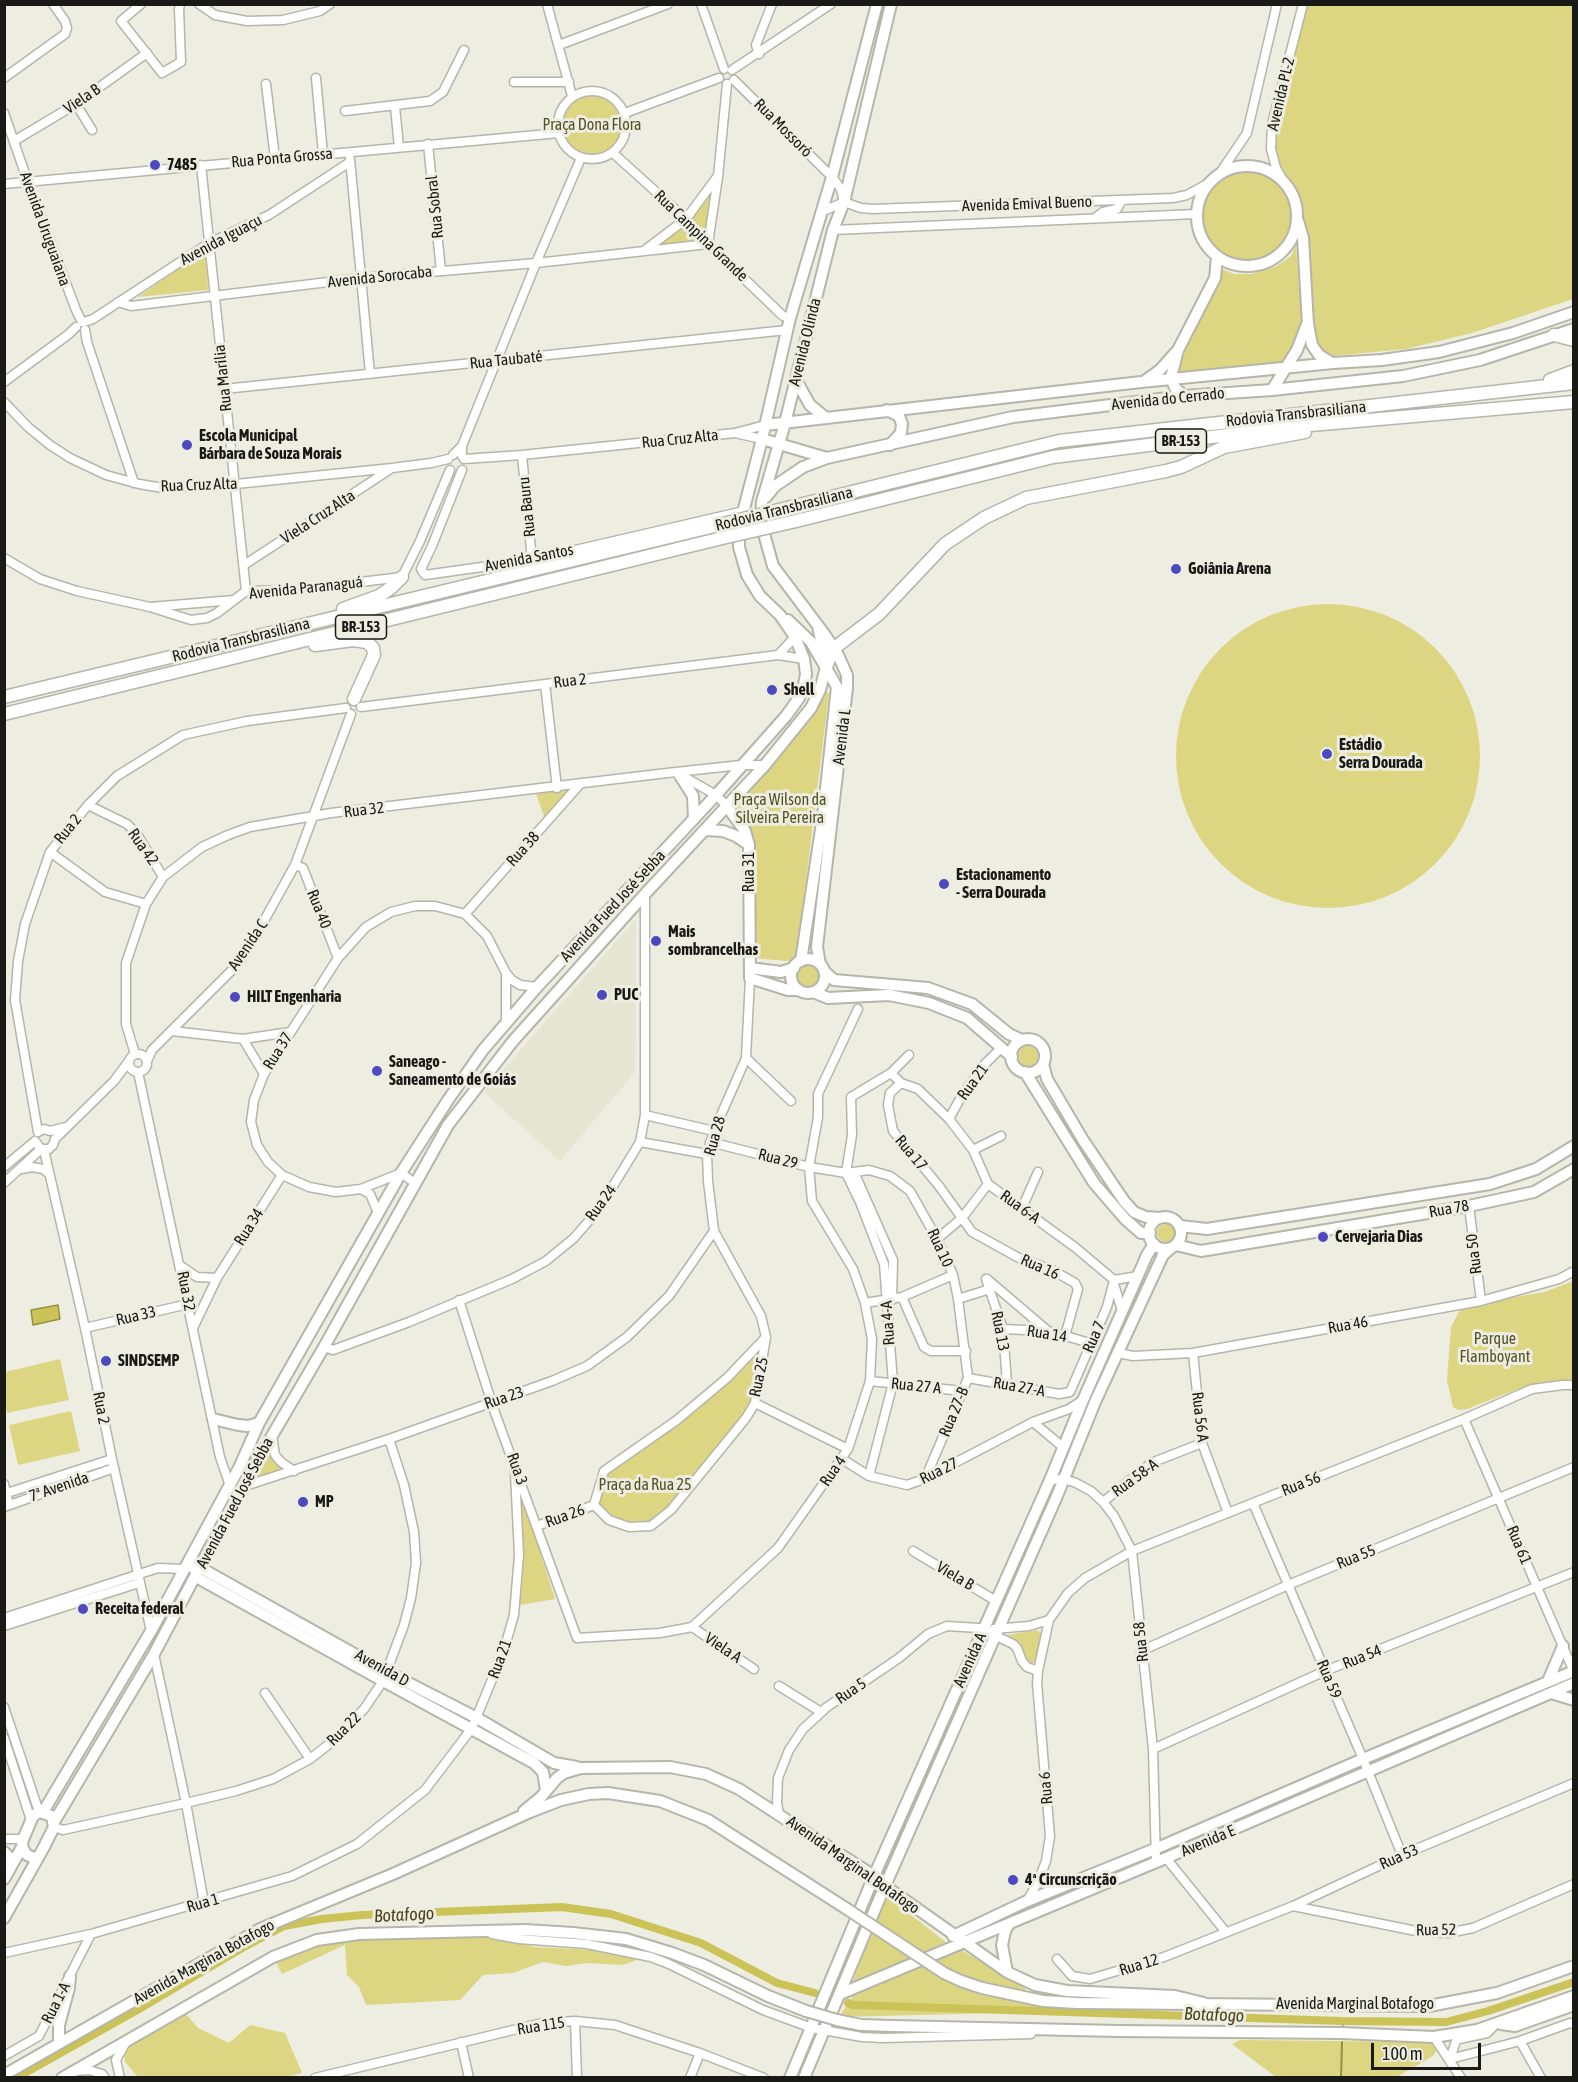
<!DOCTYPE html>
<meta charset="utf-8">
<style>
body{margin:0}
#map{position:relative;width:1578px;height:2082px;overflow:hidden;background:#edede1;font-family:"Asap Condensed",sans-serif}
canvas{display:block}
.frame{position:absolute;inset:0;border:6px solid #191915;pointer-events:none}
.scale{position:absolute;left:1371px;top:2043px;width:110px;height:27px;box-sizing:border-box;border:3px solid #191915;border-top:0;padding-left:8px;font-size:18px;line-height:21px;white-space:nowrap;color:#191915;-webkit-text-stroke:4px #edede1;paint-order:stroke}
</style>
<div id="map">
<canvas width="1578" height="2082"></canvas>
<div class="frame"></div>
<div class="scale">100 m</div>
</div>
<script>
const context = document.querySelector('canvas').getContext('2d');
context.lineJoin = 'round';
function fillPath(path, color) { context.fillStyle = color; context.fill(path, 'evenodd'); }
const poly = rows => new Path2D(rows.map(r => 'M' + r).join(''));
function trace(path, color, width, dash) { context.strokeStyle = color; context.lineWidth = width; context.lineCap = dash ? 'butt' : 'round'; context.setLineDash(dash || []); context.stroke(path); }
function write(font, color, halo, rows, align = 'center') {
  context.font = font + ' "Asap Condensed",sans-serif'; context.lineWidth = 6; context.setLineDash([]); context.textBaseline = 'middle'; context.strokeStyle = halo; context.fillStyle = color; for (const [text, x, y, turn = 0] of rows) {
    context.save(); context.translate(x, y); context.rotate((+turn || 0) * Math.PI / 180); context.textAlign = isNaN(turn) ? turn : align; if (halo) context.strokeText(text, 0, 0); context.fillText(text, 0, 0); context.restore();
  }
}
fillPath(poly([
 [636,919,635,1072,560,1161,484,1092]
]), '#e6e5d1');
fillPath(poly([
 [1307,5,1573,5,1573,299,1472,333,1406,349,1332,356,1320,352,1313,340,1303,215,1298,199,1280,165,1274,150,1273,131],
 '562 125a30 30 0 1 1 60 0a30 30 0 1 1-60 0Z',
 '1199 217a46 46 0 1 1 92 0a46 46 0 1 1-92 0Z',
 [715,184,707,239,688,219],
 [685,223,700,243,654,247],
 [1296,246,1302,319,1301,330,1296,346,1284,364,1182,375,1178,371,1176,365,1219,282,1222,269,1234,274,1251,274,1277,266,1291,256],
 [206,250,208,290,138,297],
 '1176 756a152 152 0 1 1 304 0a152 152 0 1 1-304 0Z',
 [825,692,829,693,796,962,755,958,757,866,755,850,748,830,732,806,810,721],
 [569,790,545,819,536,794],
 '797 976a11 11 0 1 1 22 0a11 11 0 1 1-22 0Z',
 '1018 1056a10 10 0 1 1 20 0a10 10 0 1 1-20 0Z',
 '1157 1233a9 9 0 1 1 18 0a9 9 0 1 1-18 0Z',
 [1573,1281,1573,1380,1544,1382,1523,1387,1467,1409,1459,1410,1453,1407,1447,1380,1451,1327,1462,1306,1545,1292],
 [766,1337,755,1403,671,1510,651,1526,609,1520,594,1505,604,1471,727,1378],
 [60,1359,69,1400,7,1413,5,1401,5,1372],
 [71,1411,80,1451,18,1465,9,1425],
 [268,1447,286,1472,249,1483],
 [520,1490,555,1599,520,1605],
 [1037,1630,1043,1634,1037,1658,1033,1663,1027,1662,1023,1653,1007,1639,1008,1635],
 [885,1895,946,1942,852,1984],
 [486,1932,534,1947,595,1950,639,1959,623,1965,587,1963,566,1966,543,1962,513,1973,483,1975,460,2000,366,2005,359,1987,347,1975,345,1945,282,1974,273,1957,317,1940],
 [961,1950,1024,1987,1039,2012,839,2017,853,1996],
 [185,2013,198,2028,229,2043,250,2025,285,2033,302,2073,282,2078,138,2077,125,2062,124,2052,130,2040],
 [1443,2039,1433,2056,1395,2078,1276,2077,1232,2044,1240,2040,1428,2042]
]), '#dcd682');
const water = poly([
 [58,1305,60,1319,33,1325,31,1310,58,1305]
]);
fillPath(water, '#cbc358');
trace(water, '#969044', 1.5);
trace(poly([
 [1342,2021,1343,2025],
 [1341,2078,1342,2042]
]), '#969044', 2);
trace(poly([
 [848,2003,853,2005,1342,2021,1446,2022,1488,2011,1574,1982],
 [16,2078,139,2009,242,1948,284,1926,322,1919,362,1915,562,1907,611,1914,701,1943,777,1983,815,1993]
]), '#cbc358', 8);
const minor = poly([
 [141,4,121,21,162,73,181,62,179,9,180,4],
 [199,4,215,15,247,21,283,20,320,11,330,4],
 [547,4,572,96],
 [701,4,724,69],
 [559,45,668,4],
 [759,54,756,45,772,4],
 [732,70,831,4],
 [4,78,65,34,67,28,65,21,53,4],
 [316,78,323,154],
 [734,80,832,177,841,189,843,198],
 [514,82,569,82],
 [266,84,275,158],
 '558 125a34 34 0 1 1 68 0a34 34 0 1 1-68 0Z',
 [76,104,92,130],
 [395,107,399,147],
 [345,111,430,101,443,92,464,50],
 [4,113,28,182,76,310,82,322],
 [625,113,719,78],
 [14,141,76,104,147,53],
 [428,144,441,271],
 [613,153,686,219,708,244,783,316,790,318],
 [350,159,370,374],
 [201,165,246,591],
 [1220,173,1247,133,1277,4],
 [1284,182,1276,168,1271,149,1272,124,1303,4],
 [4,184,559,133],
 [844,202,861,208,873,209,1173,198,1187,195,1207,184],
 [821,212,844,202],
 [1095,218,1103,212,1117,209,1122,200],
 [833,230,1196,214],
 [645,250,686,219,717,177],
 [118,302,131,306,361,278,536,263,708,244,718,177,727,84],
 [84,322,93,319,209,243,269,215,350,162],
 [85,330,87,342,134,483],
 [4,382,69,334,76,327],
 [224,389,787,330],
 [4,402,28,427,50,445,70,458,106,475,139,484,163,488,236,484,392,468,431,463,448,459],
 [739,434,762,439],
 [453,455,462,446],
 [522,455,532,560],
 [462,456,462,446,536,263,581,158],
 [464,459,522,455,735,433,765,425],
 [462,470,432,546,421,569,425,575,532,560,744,511],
 [4,558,40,579,77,591,150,607,234,600],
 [244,565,389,470],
 [150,607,191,620,207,618,217,613,246,591,294,590,402,577,420,541,450,470],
 [778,655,804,659],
 [545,684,557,788],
 [361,707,778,655,795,637],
 [679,776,688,779,716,795,726,805],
 [88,805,127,824,137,834,163,877],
 [50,852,105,892,146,904],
 [295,865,303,868,338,958],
 [465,914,581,783],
 [506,973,512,980,520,985,537,987],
 [172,1031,243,1039,290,1032],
 [243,1039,264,1074],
 [135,1054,126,1024,126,963,146,904,163,877,202,847,228,835,250,827,331,813,667,773,741,765,765,765],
 '129 1063a9 9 0 1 1 18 0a9 9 0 1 1-18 0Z',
 [746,1058,791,1101],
 [147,1061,152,1050,237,965,250,946,295,865,351,714],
 [138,1072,220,1457,229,1483],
 [891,1073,901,1083,918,1089,949,1119,973,1150,988,1184,1076,1248,1114,1280],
 [901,1083,890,1093,888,1105,893,1131,939,1186,972,1232,1019,1258,1052,1270,1075,1283,1078,1289,1065,1336],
 [645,1115,714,1131],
 [949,1119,961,1097,984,1065,1001,1048],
 [38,1132,15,1000,18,961,25,924,50,852,88,805,117,776,183,735,247,721,346,708],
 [38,1132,44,1129,50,1131,66,1127],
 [35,1141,41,1149,49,1149,53,1145,55,1139,114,1081,129,1061],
 [640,1142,707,1154],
 [710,1142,809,1167,846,1173,869,1170,890,1176,910,1191,937,1239,953,1275,958,1299,968,1378],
 [44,1150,85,1328,112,1459,151,1631],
 [973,1150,1001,1136],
 [4,1167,35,1141],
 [21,1169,32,1167,43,1169,48,1173],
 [854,1172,893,1260,892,1300],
 [846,1173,860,1202,884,1264,893,1383,869,1476],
 [846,1173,852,1135,851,1097,891,1073,909,1055],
 [4,1183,41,1149],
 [415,1183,401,1173,361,1189,336,1192,309,1187,282,1175,268,1162,257,1145,251,1122,254,1100,264,1074,338,958,366,927,391,912,415,906,435,906,465,914,487,936,506,973,506,1024],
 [361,1189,370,1194,378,1213],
 [1469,1206,1481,1301],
 [1022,1208,1038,1172],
 [937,1239,962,1218,988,1184],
 [181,1266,197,1277,217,1278],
 [986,1279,1003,1329,1007,1384],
 [987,1279,1048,1331],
 [1114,1280,1138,1276],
 [1114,1284,1122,1311],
 [902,1297,924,1347,931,1351,966,1351],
 [958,1299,990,1289],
 [459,1300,494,1410,577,1638,660,1633,692,1627,778,1548,848,1449,870,1381,872,1339,865,1303,853,1269,812,1201,809,1167,818,1117,818,1094,858,1009],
 [865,1303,902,1297,953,1275],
 [85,1328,188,1304],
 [193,1328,217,1278,282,1175],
 [1003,1329,1048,1331,1090,1343],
 [324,1347,333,1350,409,1322,512,1279,546,1261,574,1238,599,1209,640,1142,645,1115,645,894],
 [1118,1353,1133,1356,1193,1353,1481,1301,1559,1279,1574,1271],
 [1193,1353,1202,1443,1228,1513],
 [968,1378,1059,1394,1070,1392,1107,1307,1114,1280],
 [870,1381,962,1391],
 [755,1403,848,1449],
 [1464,1419,1574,1672],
 [1033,1422,1064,1448],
 [272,1436,275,1455,281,1462,294,1471],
 [842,1459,869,1476,907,1485,924,1479,1033,1422,1069,1409,1083,1400],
 [925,1479,968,1378],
 [1050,1480,1064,1479,1076,1483,1091,1491,1103,1502,1114,1516,1132,1551,1153,1749,1156,1862],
 [4,1484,9,1505],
 [242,1487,389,1439,552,1381,587,1366,627,1337,669,1296,714,1231],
 [4,1494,112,1459],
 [1103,1502,1151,1463,1202,1443],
 [1253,1503,1363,1759,1402,1855],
 [594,1505,609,1520,629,1527,651,1526,671,1510,746,1418,755,1403,766,1337,761,1316,714,1231,708,1181,707,1154,714,1131,746,1058,750,978],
 [594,1505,604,1471,677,1420,727,1378,766,1337],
 [4,1507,114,1468],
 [537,1526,594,1505],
 [913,1551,996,1601],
 [4,1618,158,1568,184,1569],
 [4,1626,139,1583],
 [692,1627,754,1669],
 [994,1629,1029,1626,1049,1620],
 [1141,1651,1288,1585,1574,1467],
 [154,1654,186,1803,204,1903],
 [779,1686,821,1712],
 [265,1693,310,1759],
 [4,1707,39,1812],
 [4,1738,31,1820],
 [1153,1749,1325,1671,1574,1572],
 [779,1815,777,1802,778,1778,789,1750,803,1729,827,1707,899,1658,928,1634,947,1626,979,1628,1013,1644,1017,1648,1022,1661,1027,1667,1038,1671],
 [54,1827,63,1830,186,1803,236,1791,273,1779,310,1759,337,1738,364,1709,383,1681,404,1625,411,1598,416,1563,414,1532,404,1485,389,1439],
 [4,1839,23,1839],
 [1166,1858,1225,1931],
 [1027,1901,1038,1882,1046,1861,1050,1836,1037,1683,1038,1671,1049,1620,1068,1593,1085,1578,1132,1551,1464,1419,1532,1389,1563,1385,1574,1385],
 [1293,1906,1421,1932,1448,1933,1473,1928,1574,1884],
 [492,1934,519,1939,587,1944,651,1957,669,1964,763,2010,812,2028,862,2037,883,2038,1031,2034],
 [4,1953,91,1934,292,1876,357,1844,425,1790,472,1728,503,1653,514,1615,519,1555,515,1473],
 [1057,1959,1072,1976,1090,1979,1164,1957,1293,1906,1402,1855,1574,1783],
 [575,2021,577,2078],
 [1434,2037,1461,2078],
 [1520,2041,1541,2078],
 [461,2042,469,2078],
 [4,2056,39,2036,91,1934],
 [1450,2059,1520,2041,1570,2023,1574,2024],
 [1450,2059,1456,2041,1459,2039,1487,2033,1495,2025],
 [74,2071,89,2070,102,2074,105,2078],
 [120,2078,116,2060,126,2042],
 [315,2078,542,2023,575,2021,615,2025,700,2053,764,2078],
 [690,2078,700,2053]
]);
const major = poly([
 '1197 216a50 50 0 1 1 100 0a50 50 0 1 1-100 0Z',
 [1298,221,1303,238,1308,324,1312,345,1319,355,1332,363],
 [796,380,810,405,826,418],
 [1146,380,1160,370,1176,352],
 [1272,390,1297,350,1307,324],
 [1184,396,1175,388,1171,377,1178,350,1215,278,1217,257],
 [887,410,899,416,902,424,901,433,890,445],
 [765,425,1141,382,1333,363,1382,360,1439,352,1513,333,1574,312],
 [762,439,827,458,1013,417,1184,396,1272,390,1403,376,1480,360,1574,329],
 [766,497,775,486,803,467,827,458],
 [788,620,811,642,837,687,823,816,801,961],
 [681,777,693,796,694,819],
 [726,805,745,831,749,845,750,978,788,990,799,990],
 [705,830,723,831,736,836,749,845],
 '791 976a17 17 0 1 1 34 0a17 17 0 1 1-34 0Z',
 [820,964,817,947,847,688,847,675,838,655,825,635,773,566,761,523,762,502,785,423,833,230,844,202,891,4],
 [750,968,781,972,794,968],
 [825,972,834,980,928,988,972,1004,1009,1034,1022,1040],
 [813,992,828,998,889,995,929,1003,967,1018,1012,1057],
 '1011 1056a17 17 0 1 1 34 0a17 17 0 1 1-34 0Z',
 [1043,1064,1047,1079,1083,1140,1124,1201,1134,1212,1146,1217,1160,1218],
 [1025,1072,1094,1183,1125,1219,1141,1233,1150,1233],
 '1149 1233a16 16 0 1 1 32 0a16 16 0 1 1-32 0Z',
 [1180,1226,1207,1229,1490,1184,1536,1169,1574,1146],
 [1176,1245,1201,1251,1469,1206,1534,1192,1574,1169],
 [213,1419,238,1425,248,1426,259,1423],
 [193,1568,200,1567,208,1572,385,1671,477,1718,554,1763,577,1767],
 [196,1577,383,1681,534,1763,543,1772,546,1790],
 [1548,1681,1563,1646],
 [1551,1693,1574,1700],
 [524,1811,541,1797,557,1778,564,1773,581,1768,670,1767,706,1774,739,1789,779,1815,874,1876,885,1886,1007,1972,1035,1985,1067,1991,1175,1996,1204,2003],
 [43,1812,151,1631,239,1468,259,1423,401,1173,448,1100,483,1050,537,987,716,795,786,716,799,698,804,685,806,674,804,659,795,637,780,615,760,596,747,575,739,547,739,528,762,439,790,318,832,177,877,4],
 [54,1822,154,1654,242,1487,324,1347,448,1125,513,1041,645,894,765,765,811,708,820,690,826,667,818,626],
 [4,1852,10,1858,11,1867],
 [4,1879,22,1847],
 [4,1918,44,1847,54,1827,52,1816,39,1812,33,1816,22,1842,23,1849,27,1855,34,1858,38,1857],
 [953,1936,1027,1901,1155,1849,1363,1759,1574,1671],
 [1007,1972,1002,1945,1005,1931,1009,1924],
 [944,1973,961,1981,982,1988,1043,2001,1077,2003,1429,2006,1497,1993,1574,1966],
 [840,1994,1166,1858,1574,1683],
 [837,2020,861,2025,892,2026,1118,2031,1341,2033,1434,2037,1477,2030,1574,1996],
 [1501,2024,1515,2026,1574,2005],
 [59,2043,59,2025,69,1988,70,1976],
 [4,2075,260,1929,393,1874,530,1812,561,1800,589,1794,608,1793,660,1801,708,1820,847,1909],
 [62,2078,273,1957,317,1940,359,1934,525,1930,573,1933,626,1939,672,1953,704,1965,768,1996,806,2011],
 [790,2078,874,1876,1050,1480,1083,1400,1147,1255,1154,1244],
 [804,2078,881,1895,1057,1496,1095,1402,1163,1255,1171,1248]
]);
const highway = poly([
 [1554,335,1574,340],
 [1550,380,1574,371],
 [791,507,1059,441,1574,383],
 [796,521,1053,457,1299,426,1574,402],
 [343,609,379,596,392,587,402,577],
 [315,645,353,640,367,642,373,648,374,655,354,699],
 [826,667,833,649,879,614,945,544,984,518,1026,498,1166,471,1181,467,1224,447,1305,432],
 [4,697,715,526],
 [4,714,718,539]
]);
trace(minor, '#b5b5a9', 11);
trace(major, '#b5b5a9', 14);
trace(highway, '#b5b5a9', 15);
trace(minor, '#fff', 8);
trace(major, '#fff', 10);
trace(highway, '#fff', 12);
const majorBridge = poly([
 [847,1909,944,1973],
 [806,2011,837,2020]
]);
const highwayBridge = poly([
 [715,526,791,507],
 [718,539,796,521]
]);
trace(majorBridge, '#b5b5a9', 14, []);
trace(highwayBridge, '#b5b5a9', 15, []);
trace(majorBridge, '#fff', 10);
trace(highwayBridge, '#fff', 12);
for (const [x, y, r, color] of [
 [155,165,6,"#4d49c0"],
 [187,445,6,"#4d49c0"],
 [1176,569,6,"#4d49c0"],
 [772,690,6,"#4d49c0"],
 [1327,754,6,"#4d49c0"],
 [944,884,6,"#4d49c0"],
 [656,941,6,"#4d49c0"],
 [602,995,6,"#4d49c0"],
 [235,997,6,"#4d49c0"],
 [377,1071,6,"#4d49c0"],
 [1323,1237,6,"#4d49c0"],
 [106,1361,6,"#4d49c0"],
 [303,1502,6,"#4d49c0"],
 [83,1609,6,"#4d49c0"],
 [1013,1880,6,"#4d49c0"]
]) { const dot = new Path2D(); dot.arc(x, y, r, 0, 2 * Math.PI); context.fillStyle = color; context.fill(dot); trace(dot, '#edede1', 2); }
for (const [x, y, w] of [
 [1181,441,51],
 [361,627,51]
]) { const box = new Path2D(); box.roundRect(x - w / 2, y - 12, w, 24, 4.5); context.fillStyle = '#edede1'; context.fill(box); trace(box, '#191915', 1.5); }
write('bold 15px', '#191915', null, [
 ["BR-153",1181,441],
 ["BR-153",361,627]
]);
write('16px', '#191915', '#edede1', [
 ["Avenida PL-2",1281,94,-77],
 ["Viela B",82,99,-34],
 ["Rua Mossoró",783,128,45],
 ["Rua Ponta Grossa",282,158,-5],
 ["Avenida Emival Bueno",1027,204,-2],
 ["Rua Sobral",435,207,-96],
 ["Avenida Uruguaiana",45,229,70],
 ["Rua Campina Grande",701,236,44],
 ["Avenida Iguaçu",221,240,-28],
 ["Avenida Sorocaba",380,277,-6],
 ["Avenida Olinda",805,342,-76],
 ["Rua Taubaté",506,360,-6],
 ["Rua Marília",223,378,-96],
 ["Avenida do Cerrado",1168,399,-6],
 ["Rodovia Transbrasiliana",1296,414,-6],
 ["Rua Cruz Alta",680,439,-6],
 ["Rua Cruz Alta",199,485,-2],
 ["Rua Bauru",527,507,-96],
 ["Rodovia Transbrasiliana",784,509,-14],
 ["Viela Cruz Alta",318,517,-33],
 ["Avenida Santos",529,558,-11],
 ["Avenida Paranaguá",306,588,-6],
 ["Rodovia Transbrasiliana",241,640,-14],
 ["Rua 2",570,681,-7],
 ["Avenida L",842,737,-83],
 ["Rua 32",364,810,-7],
 ["Rua 2",68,829,-51],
 ["Rua 42",143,847,55],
 ["Rua 38",523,849,-48],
 ["Rua 31",749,872,-90],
 ["Avenida Fued José Sebba",613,906,-47],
 ["Rua 40",319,909,68],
 ["Avenida C",248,945,-56],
 ["Rua 37",278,1051,-58],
 ["Rua 21",973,1082,-54],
 ["Rua 28",715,1136,-74],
 ["Rua 17",911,1153,50],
 ["Rua 29",778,1159,14],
 ["Rua 24",601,1203,-54],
 ["Rua 6-A",1020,1207,36],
 ["Rua 78",1449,1209,-10],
 ["Rua 34",249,1227,-58],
 ["Rua 10",940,1248,65],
 ["Rua 50",1474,1254,-97],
 ["Rua 16",1040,1267,24],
 ["Rua 32",186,1291,79],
 ["Rua 33",136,1316,-13],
 ["Rua 4-A",888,1323,-94],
 ["Rua 46",1348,1325,-10],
 ["Rua 13",1000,1331,79],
 ["Rua 14",1047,1334,9],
 ["Rua 7",1094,1337,-66],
 ["Rua 25",759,1377,-78],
 ["Rua 27 A",916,1386,6],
 ["Rua 27-A",1019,1387,10],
 ["Rua 23",504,1398,-19],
 ["Rua 2",101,1408,79],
 ["Rua 27-B",954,1412,-67],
 ["Rua 56 A",1200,1417,83],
 ["Rua 3",517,1469,70],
 ["Rua 4",833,1471,-56],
 ["Rua 27",939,1471,-26],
 ["Rua 58-A",1135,1478,-36],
 ["Rua 56",1301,1484,-22],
 ["7ª Avenida",59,1487,-19],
 ["Avenida Fued José Sebba",235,1503,-62],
 ["Rua 26",565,1516,-20],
 ["Rua 61",1519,1545,67],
 ["Rua 55",1356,1557,-22],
 ["Viela B",955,1576,31],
 ["Rua 58",1141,1642,-96],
 ["Viela A",723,1648,34],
 ["Rua 54",1362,1657,-22],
 ["Rua 21",500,1659,-70],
 ["Avenida A",970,1660,-66],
 ["Avenida D",382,1668,29],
 ["Rua 59",1329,1679,67],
 ["Rua 5",851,1691,-34],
 ["Rua 22",344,1729,-45],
 ["Rua 6",1046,1788,-95],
 ["Avenida E",1208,1841,-23],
 ["Rua 53",1399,1857,-24],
 ["Avenida Marginal Botafogo",853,1865,35],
 ["Rua 1",203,1903,-16],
 ["Rua 52",1436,1930,-1],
 ["Avenida Marginal Botafogo",204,1962,-29],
 ["Rua 12",1139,1965,-17],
 ["Rua 1-A",56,2003,-63],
 ["Avenida Marginal Botafogo",1355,2004],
 ["Rua 115",541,2026,-9]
]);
write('16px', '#545125', '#edede1', [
 ["Praça Dona Flora",592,125],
 ["Praça Wilson da",780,800],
 ["Silveira Pereira",780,818],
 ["Parque",1495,1339],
 ["Flamboyant",1495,1357],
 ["Praça da Rua 25",645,1485]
]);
write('bold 16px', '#191915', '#edede1', [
 ["7485",167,165],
 ["Escola Municipal",199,436],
 ["Bárbara de Souza Morais",199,454],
 ["Goiânia Arena",1188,569],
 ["Shell",784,690],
 ["Estádio",1339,745],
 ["Serra Dourada",1339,763],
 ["Estacionamento",956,875],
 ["- Serra Dourada",956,893],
 ["Mais",668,932],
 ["sombrancelhas",668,950],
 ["PUC",614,995],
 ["HILT Engenharia",247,997],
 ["Saneago -",389,1062],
 ["Saneamento de Goiás",389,1080],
 ["Cervejaria Dias",1335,1237],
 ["SINDSEMP",118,1361],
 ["MP",315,1502],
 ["Receita federal",95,1609],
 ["4ª Circunscrição",1025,1880]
], 'left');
write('italic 18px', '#494619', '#edede1', [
 ["Botafogo",404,1915,-3],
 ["Botafogo",1214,2015,2]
]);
</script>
